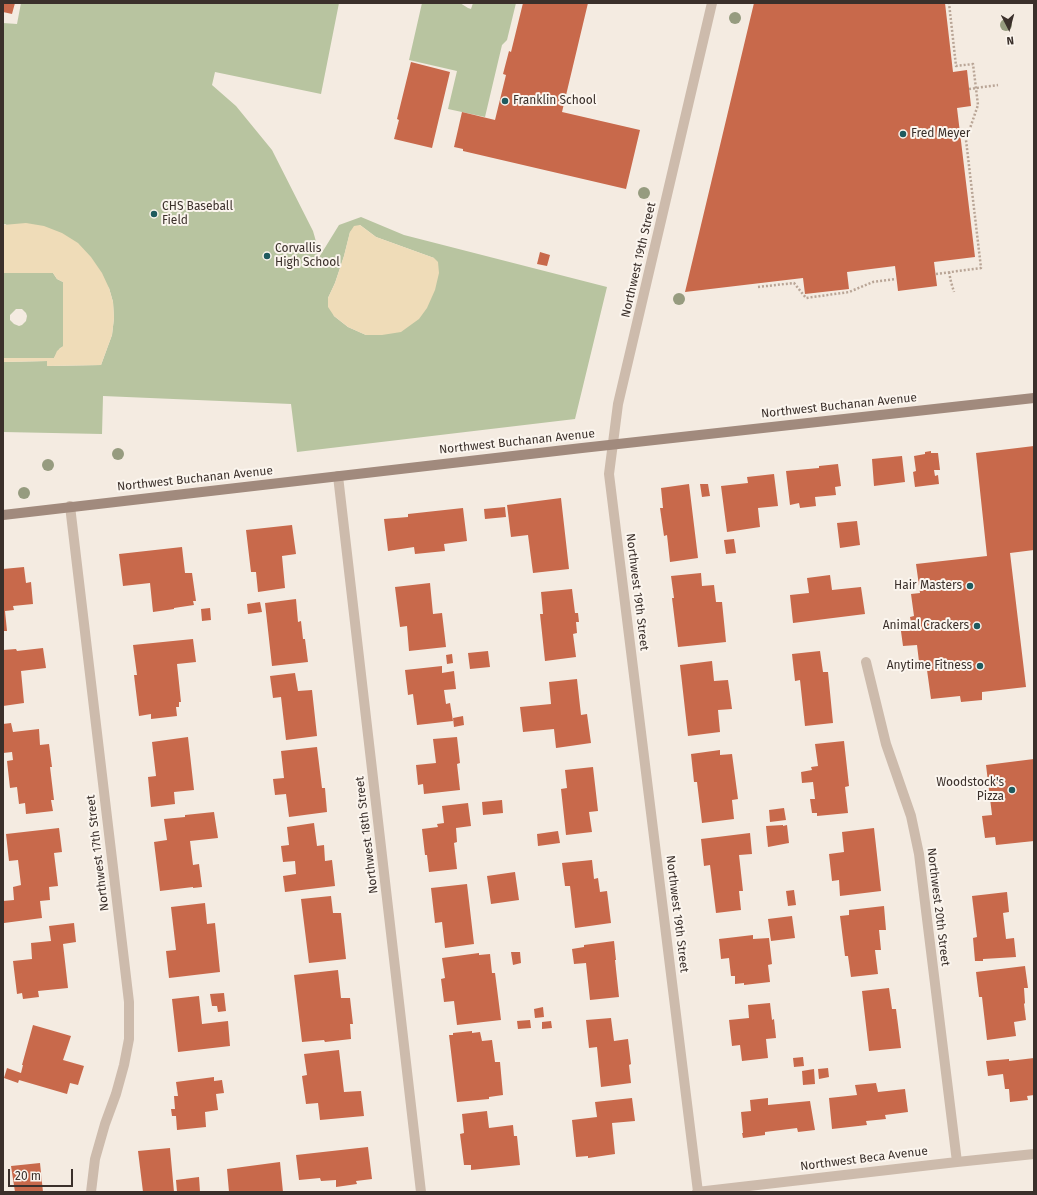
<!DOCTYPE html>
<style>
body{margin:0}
#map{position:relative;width:1037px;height:1195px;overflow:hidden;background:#f4ebe1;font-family:"Fira Sans",sans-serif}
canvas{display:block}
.frame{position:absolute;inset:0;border:4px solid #3b302b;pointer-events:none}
.north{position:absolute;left:989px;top:8px;width:40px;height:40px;-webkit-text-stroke:3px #fbf5ee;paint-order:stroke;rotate:174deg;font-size:11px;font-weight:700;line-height:16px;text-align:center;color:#3b302b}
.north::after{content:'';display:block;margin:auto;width:14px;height:18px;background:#3b302b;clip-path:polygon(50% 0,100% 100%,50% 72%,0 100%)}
.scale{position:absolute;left:8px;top:1169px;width:65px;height:18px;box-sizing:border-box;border:2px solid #3b302b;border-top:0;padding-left:5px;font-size:12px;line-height:14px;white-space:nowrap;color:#3b302b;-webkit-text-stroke:3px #fbf5ee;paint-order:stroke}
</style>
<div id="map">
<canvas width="1037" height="1195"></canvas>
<div class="frame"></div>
<div class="north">N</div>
<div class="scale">20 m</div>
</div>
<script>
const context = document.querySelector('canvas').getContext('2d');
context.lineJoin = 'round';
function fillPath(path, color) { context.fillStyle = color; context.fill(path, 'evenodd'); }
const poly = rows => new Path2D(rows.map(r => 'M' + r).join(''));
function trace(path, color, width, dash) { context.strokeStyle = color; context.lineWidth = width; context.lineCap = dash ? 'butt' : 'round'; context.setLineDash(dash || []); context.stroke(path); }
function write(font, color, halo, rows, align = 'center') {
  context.font = font + ' "Fira Sans",sans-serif'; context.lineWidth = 4; context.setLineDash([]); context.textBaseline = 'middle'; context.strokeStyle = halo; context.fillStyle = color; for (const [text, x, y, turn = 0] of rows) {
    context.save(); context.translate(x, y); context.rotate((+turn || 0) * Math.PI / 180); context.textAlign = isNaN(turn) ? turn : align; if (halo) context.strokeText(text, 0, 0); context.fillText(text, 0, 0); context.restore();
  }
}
fillPath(poly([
 [21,3,339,3,321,94,215,72,212,85,236,106,272,150,313,231,317,245,318,259,339,225,361,217,404,235,607,287,575,419,297,452,291,404,103,396,102,434,3,432,3,362,48,361,48,366,101,365,112,335,114,318,113,302,109,288,5,224,3,225,3,23,17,24],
 [360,225,376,237,434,258,366,335,348,327,334,316,328,298,335,283,344,256,350,232],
 [422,3,460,3,468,8,471,9,473,3,516,3,507,40,502,45,485,117,448,109,457,71,409,60],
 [3,273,53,273,57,279,63,282,63,347,60,348,54,358,3,358],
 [16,309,22,309,26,313,27,316,26,321,22,325,19,326,14,324,10,320,10,315]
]), '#b8c4a0');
fillPath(poly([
 [26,223,44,226,62,233,78,243,91,257,102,273,109,288,113,302,114,318,112,335,101,365,47,366,47,361,3,362,3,358,54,358,57,351,63,346,63,282,57,279,53,273,3,273,3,225],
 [360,225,376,237,434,258,438,262,439,273,435,290,427,308,419,319,401,332,382,335,366,335,348,327,334,316,328,307,328,298,335,283,344,256,350,232,354,226]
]), '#efdcb8');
fillPath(poly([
 [3,3,15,3,12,14,3,12],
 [523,3,588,3,562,112,640,130,626,189,463,151,463,149,454,147,462,112,495,120,506,75,503,74,509,51,511,52],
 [754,3,945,3,953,72,967,70,971,106,957,108,975,257,934,262,937,286,898,291,895,266,847,272,849,289,805,294,803,278,685,292],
 [411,62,450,72,432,148,394,139,399,120,397,119],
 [540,252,550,255,547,266,537,264],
 [1034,446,1034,550,1010,553,1026,687,982,692,982,700,961,702,960,696,931,699,927,670,920,670,917,645,903,646,900,624,911,622,910,617,914,616,911,594,920,593,916,564,987,556,976,453],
 [931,451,931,453,938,453,940,470,934,470,935,476,938,475,939,484,915,487,913,472,916,471,914,456,925,454,925,452],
 [902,456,905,482,874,486,872,459],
 [838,464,841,486,835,487,836,495,815,497,816,506,800,508,799,503,790,505,786,471,819,468,819,466],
 [774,474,778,506,758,508,760,527,727,532,721,486,748,483,747,477],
 [689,484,698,558,670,562,667,535,664,536,660,508,663,508,661,488],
 [700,484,708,484,710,496,702,497],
 [561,498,569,569,533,573,528,535,511,537,507,505],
 [505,507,506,517,485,519,484,509],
 [463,508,467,541,444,544,445,551,415,554,414,547,388,551,384,519,408,517,408,514],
 [857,521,860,545,840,548,837,523],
 [292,525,296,554,282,556,285,588,258,592,256,572,251,572,246,530],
 [734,539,736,553,726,554,724,540],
 [182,547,185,573,192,573,196,601,193,601,194,605,174,608,174,609,153,612,150,583,123,586,119,554],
 [24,567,26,583,31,582,33,604,13,606,14,610,5,611,7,631,3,631,3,569],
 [701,573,702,586,714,585,716,602,722,602,726,642,678,647,672,598,674,598,671,576],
 [830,575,832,590,861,587,865,614,793,623,790,595,809,593,807,578],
 [430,583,433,614,442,613,446,647,409,651,407,626,400,627,395,587],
 [572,589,575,613,578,613,579,622,576,622,577,633,573,634,576,657,545,661,540,614,543,614,541,592],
 [296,599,298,622,301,621,303,639,305,639,308,662,272,666,265,603],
 [260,602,262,612,248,614,247,604],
 [210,608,211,620,202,621,201,609],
 [193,639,196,662,177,664,181,702,179,702,179,707,176,707,177,716,151,719,151,714,139,716,134,675,137,675,133,645],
 [43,648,46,668,21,671,24,703,3,706,3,650,16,649,17,651],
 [488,651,490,667,470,669,468,653],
 [820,651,823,672,828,672,833,723,805,726,800,680,795,681,792,654],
 [452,654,453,663,447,664,446,655],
 [712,661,714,681,728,680,732,709,718,710,720,732,688,736,680,665],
 [442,666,442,673,454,671,456,689,444,690,446,704,450,703,453,721,417,725,413,694,408,695,405,670],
 [295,673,298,691,312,690,317,736,286,740,281,697,273,698,270,676],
 [577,679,581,715,587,714,591,743,556,748,554,729,523,732,520,707,551,704,549,682],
 [463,716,464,725,454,727,453,718],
 [11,723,13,732,39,729,40,745,49,744,52,767,50,767,54,800,51,800,53,811,26,814,25,803,19,804,17,787,10,788,7,761,13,760,12,752,3,753,3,724],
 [188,737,194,790,174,792,175,804,151,807,148,777,156,776,152,742],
 [457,737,460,763,457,764,460,790,424,794,423,784,418,785,416,765,436,763,433,739],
 [844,741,849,786,845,787,848,813,817,816,817,813,812,813,810,799,815,799,813,782,802,783,801,772,812,770,811,767,818,766,815,744],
 [317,747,322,788,325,788,327,812,289,817,286,794,275,795,273,779,284,778,281,751],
 [720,750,720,755,732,754,738,799,732,800,734,819,702,823,697,782,694,782,691,754],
 [1034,759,1034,841,996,845,995,837,985,838,982,816,992,815,986,765],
 [593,767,598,811,589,812,592,832,566,835,561,789,567,788,565,770],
 [502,800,503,813,483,815,482,802],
 [468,803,471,826,456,828,457,842,454,843,457,869,429,872,427,855,425,855,422,829,438,827,437,824,444,823,442,806],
 [784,808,786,820,770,822,769,810],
 [214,812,218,838,190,841,193,865,199,864,202,887,193,888,193,887,160,891,154,842,167,840,164,819,185,817,185,815],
 [314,823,317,846,324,845,325,861,332,860,335,886,285,892,283,876,296,874,295,861,283,862,281,846,289,845,287,827],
 [783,825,783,826,787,825,789,843,768,847,766,826],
 [59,828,62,852,54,853,58,886,49,887,50,900,40,901,42,918,4,923,3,901,14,900,13,887,21,885,18,860,9,861,6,834],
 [874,828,881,891,840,896,839,880,832,881,829,854,844,852,842,832],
 [558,831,560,843,538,846,537,834],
 [750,833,752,854,739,855,743,891,739,891,741,910,716,913,710,865,704,866,701,839],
 [592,860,594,879,598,878,600,892,607,891,611,923,575,928,570,886,565,886,562,863],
 [515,872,519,900,491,904,487,876],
 [467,884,474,944,445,948,442,922,435,923,431,888],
 [794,890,796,905,788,906,786,891],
 [1007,892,1009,912,1003,913,1006,939,1014,938,1016,957,983,959,983,961,975,961,973,938,977,937,972,896],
 [331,896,333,913,341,913,346,959,309,963,301,899],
 [205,903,207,924,215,923,220,972,169,978,166,951,176,950,171,907],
 [884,906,886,930,879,930,881,950,875,950,878,974,851,977,848,956,845,956,840,916,849,915,849,910],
 [792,916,795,938,771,941,768,919],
 [74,923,76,942,63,944,68,988,38,991,39,997,23,999,22,993,17,994,13,961,32,959,31,943,51,941,49,926],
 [753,935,753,939,769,938,772,964,768,965,770,982,744,985,744,983,735,984,735,976,731,976,729,958,721,959,719,939],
 [614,941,616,960,615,960,619,997,590,1000,586,963,574,964,572,949,584,947,584,945],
 [511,952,520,952,521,963,513,965],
 [479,953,479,955,490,954,492,973,495,973,501,1020,457,1025,454,1001,444,1002,441,979,445,978,442,958],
 [1025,966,1028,988,1024,988,1025,1003,1024,1004,1026,1020,1014,1022,1016,1036,987,1040,982,997,979,997,976,972],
 [338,970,341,998,350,998,353,1024,350,1024,351,1039,325,1042,324,1040,302,1042,294,975],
 [889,988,892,1009,896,1009,901,1048,869,1051,862,991],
 [224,993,226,1011,218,1012,217,1006,212,1006,210,994],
 [199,996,202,1024,228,1021,230,1046,178,1052,172,999],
 [770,1003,772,1020,774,1019,776,1038,766,1039,768,1058,742,1061,740,1045,732,1046,729,1020,749,1018,748,1005],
 [543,1007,544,1017,535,1018,534,1009],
 [611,1018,614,1041,628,1039,631,1064,629,1065,631,1083,601,1087,597,1047,589,1048,586,1020],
 [530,1020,531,1028,518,1029,517,1021],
 [551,1021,552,1028,542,1029,542,1022],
 [33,1025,71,1036,63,1060,84,1066,78,1085,70,1083,67,1094,19,1080,18,1083,4,1078,7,1068,21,1073,23,1065,22,1065],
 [472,1031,472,1033,480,1032,482,1041,492,1040,495,1062,500,1062,503,1095,489,1097,489,1099,457,1102,449,1035,453,1035,453,1033],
 [339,1050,344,1092,361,1091,364,1116,320,1120,318,1103,306,1104,302,1076,307,1075,304,1054],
 [803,1057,804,1066,794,1067,793,1058],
 [1034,1058,1034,1095,1027,1096,1028,1100,1010,1102,1009,1089,1005,1089,1003,1074,988,1076,986,1061,1009,1059,1009,1061],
 [828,1068,829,1077,819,1079,818,1069],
 [814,1069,815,1084,803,1085,802,1071],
 [214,1077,214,1081,222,1080,224,1093,216,1094,218,1110,205,1112,206,1127,177,1130,176,1116,172,1116,171,1109,175,1109,174,1096,178,1096,176,1082],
 [876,1083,878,1092,905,1089,908,1112,885,1115,886,1119,866,1121,867,1125,832,1129,829,1098,857,1095,855,1085],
 [632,1098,635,1121,612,1123,615,1154,588,1158,588,1156,576,1157,572,1120,597,1117,595,1102],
 [768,1098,768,1105,810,1101,815,1130,798,1132,797,1128,765,1132,765,1135,743,1138,742,1133,743,1133,741,1112,751,1111,750,1100],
 [487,1111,489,1128,513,1125,514,1136,517,1136,520,1165,471,1170,471,1165,464,1165,460,1134,464,1133,462,1114],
 [368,1147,372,1179,356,1181,357,1184,336,1187,336,1180,321,1181,320,1178,299,1180,296,1155],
 [170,1148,174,1192,143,1192,138,1151],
 [280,1162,283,1192,229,1192,227,1169],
 [40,1163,43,1192,15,1192,11,1166],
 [199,1177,200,1192,177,1192,176,1180]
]), '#c8694b');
trace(poly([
 [969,89,998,85],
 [949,272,951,282,954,292],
 [936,274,981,268,966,140,978,105,973,64,956,66,949,3],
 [758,287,794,283,806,298,849,292,873,282,896,279]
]), '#b9a596', 2.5, [2, 2]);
trace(poly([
 [338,476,421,1192],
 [70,506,129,1002,129,1039,124,1065,116,1094,105,1124,95,1159,91,1192],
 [866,662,886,744,911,816,919,854,957,1162],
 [697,1192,957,1162,1034,1154],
 [698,1192,609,474,618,404,712,3]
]), '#cdbbac', 10);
trace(poly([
 [3,515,582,448,1034,398]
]), '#a18a7d', 10);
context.fillStyle = '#969b7f';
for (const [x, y] of [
 [735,18],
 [1006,25],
 [644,193],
 [679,299],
 [118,454],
 [48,465],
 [24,493]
]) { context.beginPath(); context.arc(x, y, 6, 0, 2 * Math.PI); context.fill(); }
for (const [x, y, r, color] of [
 [505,101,4,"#1f5a5e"],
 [903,134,4,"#1f5a5e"],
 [154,214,4,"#1f5a5e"],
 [267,256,4,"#1f5a5e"],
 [970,586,4,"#1f5a5e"],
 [977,626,4,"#1f5a5e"],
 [980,666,4,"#1f5a5e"],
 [1012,790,4,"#1f5a5e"]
]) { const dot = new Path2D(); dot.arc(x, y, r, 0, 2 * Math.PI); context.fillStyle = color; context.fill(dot); trace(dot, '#fbf5ee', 1.5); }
write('12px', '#3b302b', '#fbf5ee', [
 ["Franklin School",513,101],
 ["Fred Meyer",911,134],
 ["CHS Baseball",162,207],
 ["Field",162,221],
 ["Corvallis",275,249],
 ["High School",275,263],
 ["Hair Masters",962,586,"right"],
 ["Animal Crackers",969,626,"right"],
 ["Anytime Fitness",972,666,"right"],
 ["Woodstock's",1004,783,"right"],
 ["Pizza",1004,797,"right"]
], 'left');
write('12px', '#3b302b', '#fbf5ee', [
 ["Northwest 19th Street",639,260,-77],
 ["Northwest Buchanan Avenue",839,406,-6],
 ["Northwest Buchanan Avenue",517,442,-6],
 ["Northwest Buchanan Avenue",195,479,-6],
 ["Northwest 19th Street",637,592,83],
 ["Northwest 18th Street",367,835,-97],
 ["Northwest 17th Street",98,853,-97],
 ["Northwest 20th Street",938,907,83],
 ["Northwest 19th Street",677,914,83],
 ["Northwest Beca Avenue",864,1159,-7]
]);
</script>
